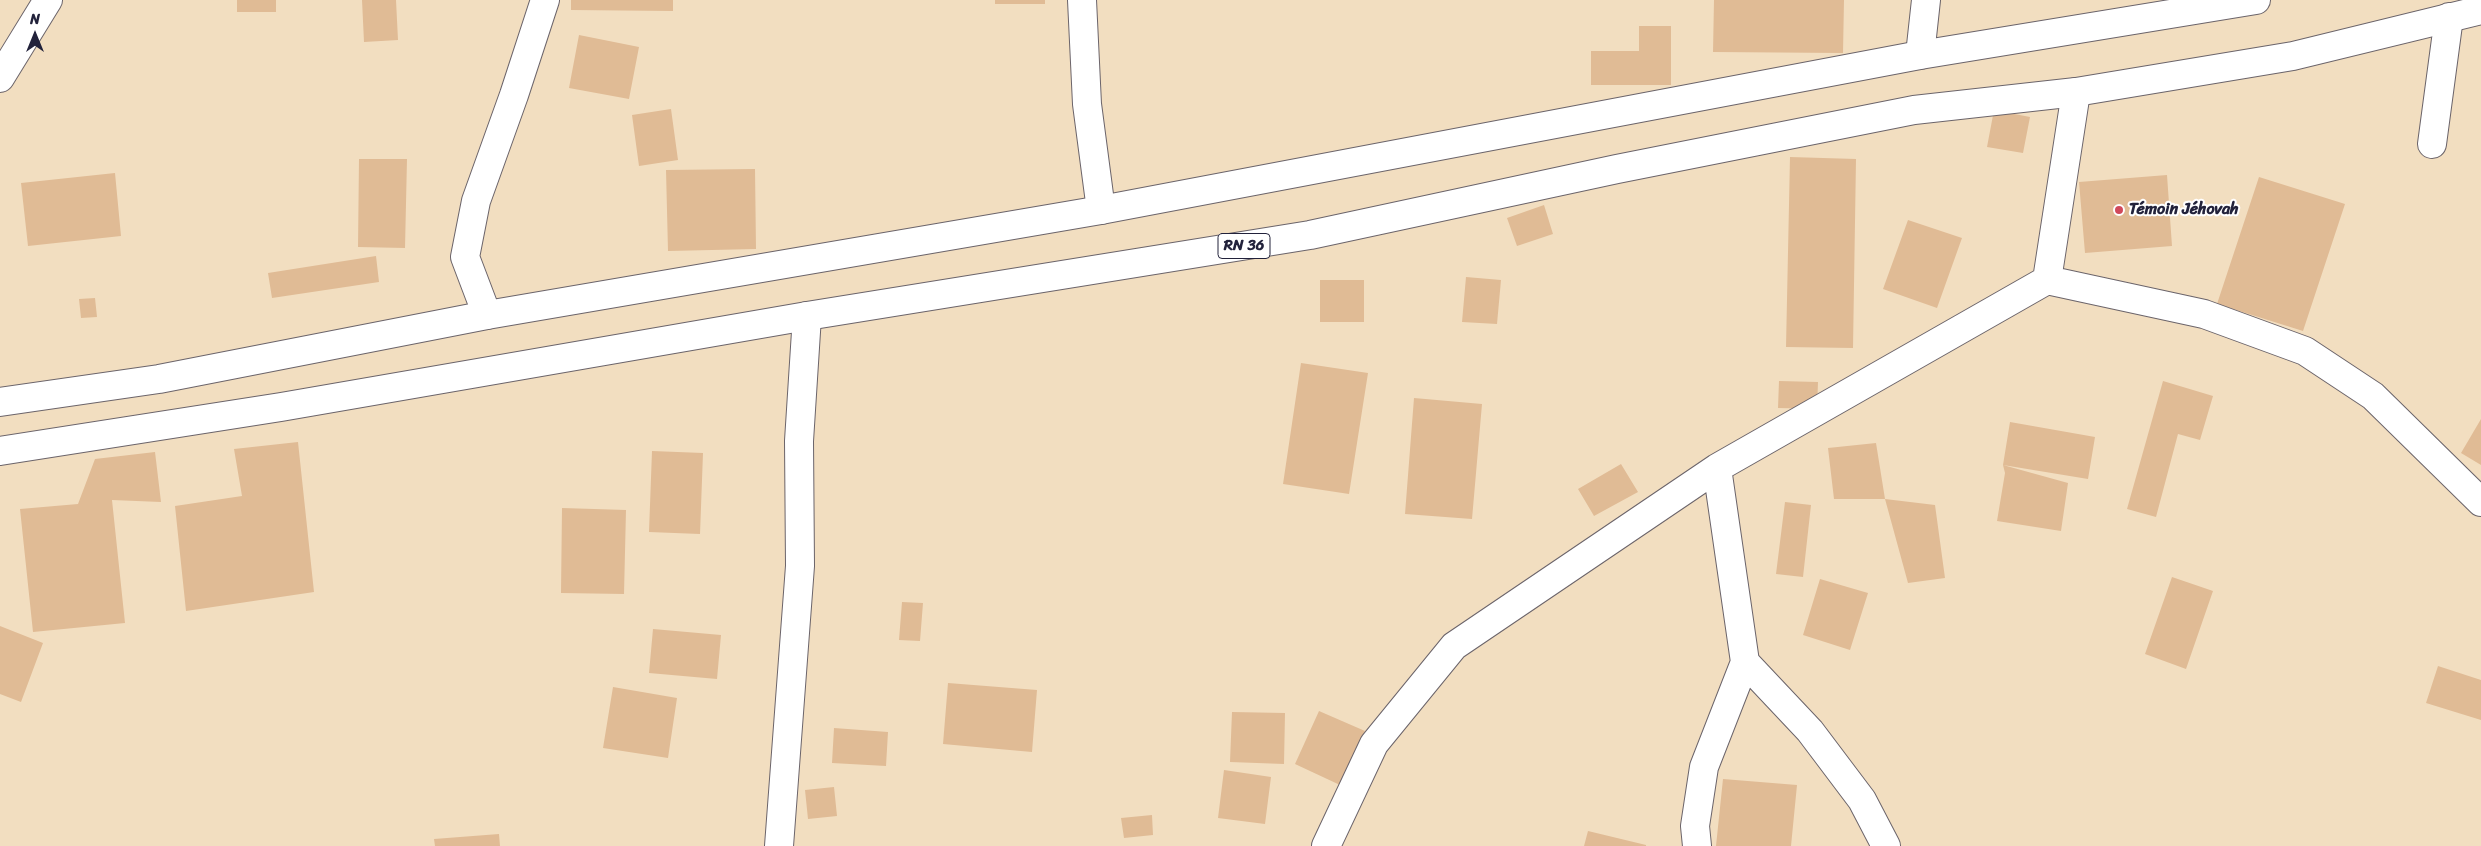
<!DOCTYPE html>
<meta charset="utf-8">
<style>
body{margin:0}
#map{position:relative;width:2481px;height:846px;overflow:hidden;background:#f2dec0;font-family:Sriracha,sans-serif}
canvas{display:block}
.north{position:absolute;left:10px;top:10px;width:50px;height:50px;-webkit-text-stroke:4px #fff;paint-order:stroke;rotate:0deg;font-size:14px;font-weight:700;line-height:20px;text-align:center;color:#22223b}
.north::after{content:'';display:block;margin:auto;width:18px;height:22px;background:#22223b;clip-path:polygon(50% 0,100% 100%,50% 72%,0 100%)}
</style>
<div id="map">
<canvas width="2481" height="846"></canvas>
<div class="north">N</div>
</div>
<script>
const context = document.querySelector('canvas').getContext('2d');
context.lineJoin = 'round';
function fillPath(path, color) { context.fillStyle = color; context.fill(path, 'evenodd'); }
const poly = rows => new Path2D(rows.map(r => 'M' + r).join(''));
function trace(path, color, width, dash) { context.strokeStyle = color; context.lineWidth = width; context.lineCap = dash ? 'butt' : 'round'; context.setLineDash(dash || []); context.stroke(path); }
function write(font, color, halo, rows, align = 'center') {
  context.font = font + ' Sriracha,sans-serif'; context.lineWidth = 4; context.setLineDash([]); context.textBaseline = 'middle'; context.strokeStyle = halo; context.fillStyle = color; for (const [text, x, y, turn = 0] of rows) {
    context.save(); context.translate(x, y); context.rotate((+turn || 0) * Math.PI / 180); context.textAlign = isNaN(turn) ? turn : align; if (halo) context.strokeText(text, 0, 0); context.fillText(text, 0, 0); context.restore();
  }
}
fillPath(poly([
 [237,0,276,0,276,12,237,12],
 [362,0,396,0,398,40,364,42],
 [571,0,673,0,673,11,571,10],
 [995,0,1045,0,1045,4,995,4],
 [1714,0,1844,0,1843,53,1713,52],
 [1639,26,1671,26,1671,85,1591,85,1591,51,1639,51],
 [579,35,639,47,629,99,569,88],
 [671,109,678,160,639,166,632,115],
 [1994,110,2030,117,2023,153,1987,147],
 [1790,157,1856,159,1853,348,1786,347],
 [359,159,407,159,405,248,358,247],
 [755,169,756,249,668,251,666,170],
 [115,173,121,236,28,246,21,183],
 [2167,175,2172,246,2085,253,2079,182],
 [2259,177,2345,204,2303,331,2217,304],
 [1544,205,1553,234,1517,246,1507,218],
 [1908,220,1962,238,1937,308,1883,289],
 [376,256,379,282,272,298,268,273],
 [1466,277,1501,280,1497,324,1462,322],
 [1320,280,1364,280,1364,322,1320,322],
 [95,298,97,317,81,318,79,299],
 [1301,363,1368,373,1349,494,1283,484],
 [1779,381,1818,382,1817,409,1778,408],
 [2163,381,2213,396,2200,440,2178,434,2156,517,2127,509],
 [1414,398,1482,404,1472,519,1405,514],
 [2481,419,2481,465,2461,453],
 [2010,422,2095,437,2088,479,2003,465,2068,483,2061,531,1997,521,2005,473,2003,465],
 [298,442,314,592,186,611,175,506,242,496,234,449],
 [1876,443,1885,499,1834,499,1828,448],
 [652,451,703,453,700,534,649,532],
 [155,452,161,502,112,500,125,623,33,632,20,509,78,504,95,459],
 [1621,464,1638,492,1594,516,1578,489],
 [1885,499,1935,505,1945,578,1908,583],
 [1785,502,1811,505,1803,577,1776,574],
 [562,508,626,510,624,594,561,593],
 [2172,577,2213,591,2186,669,2145,654],
 [1820,579,1868,593,1850,650,1803,635],
 [902,602,923,603,920,641,899,640],
 [0,626,43,643,21,702,0,694],
 [653,629,721,635,717,679,649,673],
 [2438,666,2481,680,2481,720,2426,703],
 [948,683,1037,690,1032,752,943,744],
 [613,687,677,698,668,758,603,748],
 [1319,711,1365,731,1340,785,1295,764],
 [1232,712,1285,713,1284,764,1230,762],
 [834,728,888,732,886,766,832,763],
 [1224,770,1271,777,1265,824,1218,818],
 [1723,779,1797,785,1791,846,1716,846],
 [834,787,837,816,808,819,805,790],
 [1152,815,1153,835,1124,838,1121,818],
 [1588,831,1646,845,1646,846,1584,846],
 [499,834,500,846,435,846,434,839]
]), '#e0bb95');
const minor = poly([
 [1082,0,1087,104,1101,210],
 [1920,55,1926,0],
 [0,78,48,0],
 [2432,144,2449,17],
 [2047,280,2076,92],
 [487,315,465,257,476,201,514,95,545,0],
 [1745,662,1810,731,1862,800,1886,846],
 [779,846,800,566,799,441,807,316],
 [1326,846,1374,744,1454,646,1717,468,2047,280,2204,314,2305,351,2373,396,2481,502],
 [1697,846,1695,826,1704,767,1745,662,1717,468]
]);
const major = poly([
 [0,402,159,379,487,315,1101,210,1920,55,2256,0],
 [0,451,281,407,807,316,1310,235,1617,169,1914,110,2076,92,2293,56,2481,10]
]);
trace(minor, '#6b646a', 30);
trace(major, '#6b646a', 30);
trace(minor, '#fff', 28);
trace(major, '#fff', 28);
for (const [x, y, r, color] of [
 [2119,210,5,"#d1495b"]
]) { const dot = new Path2D(); dot.arc(x, y, r, 0, 2 * Math.PI); context.fillStyle = color; context.fill(dot); trace(dot, '#fff', 2); }
for (const [x, y, w] of [
 [1244,246,52]
]) { const box = new Path2D(); box.roundRect(x - w / 2, y - 12.5, w, 25, 4); context.fillStyle = '#fff'; context.fill(box); trace(box, '#22223b', 1); }
write('bold 15px', '#22223b', null, [
 ["RN 36",1244,246]
]);
write('bold 16px', '#22223b', '#fff', [
 ["Témoin Jéhovah",2129,210]
], 'left');
</script>
